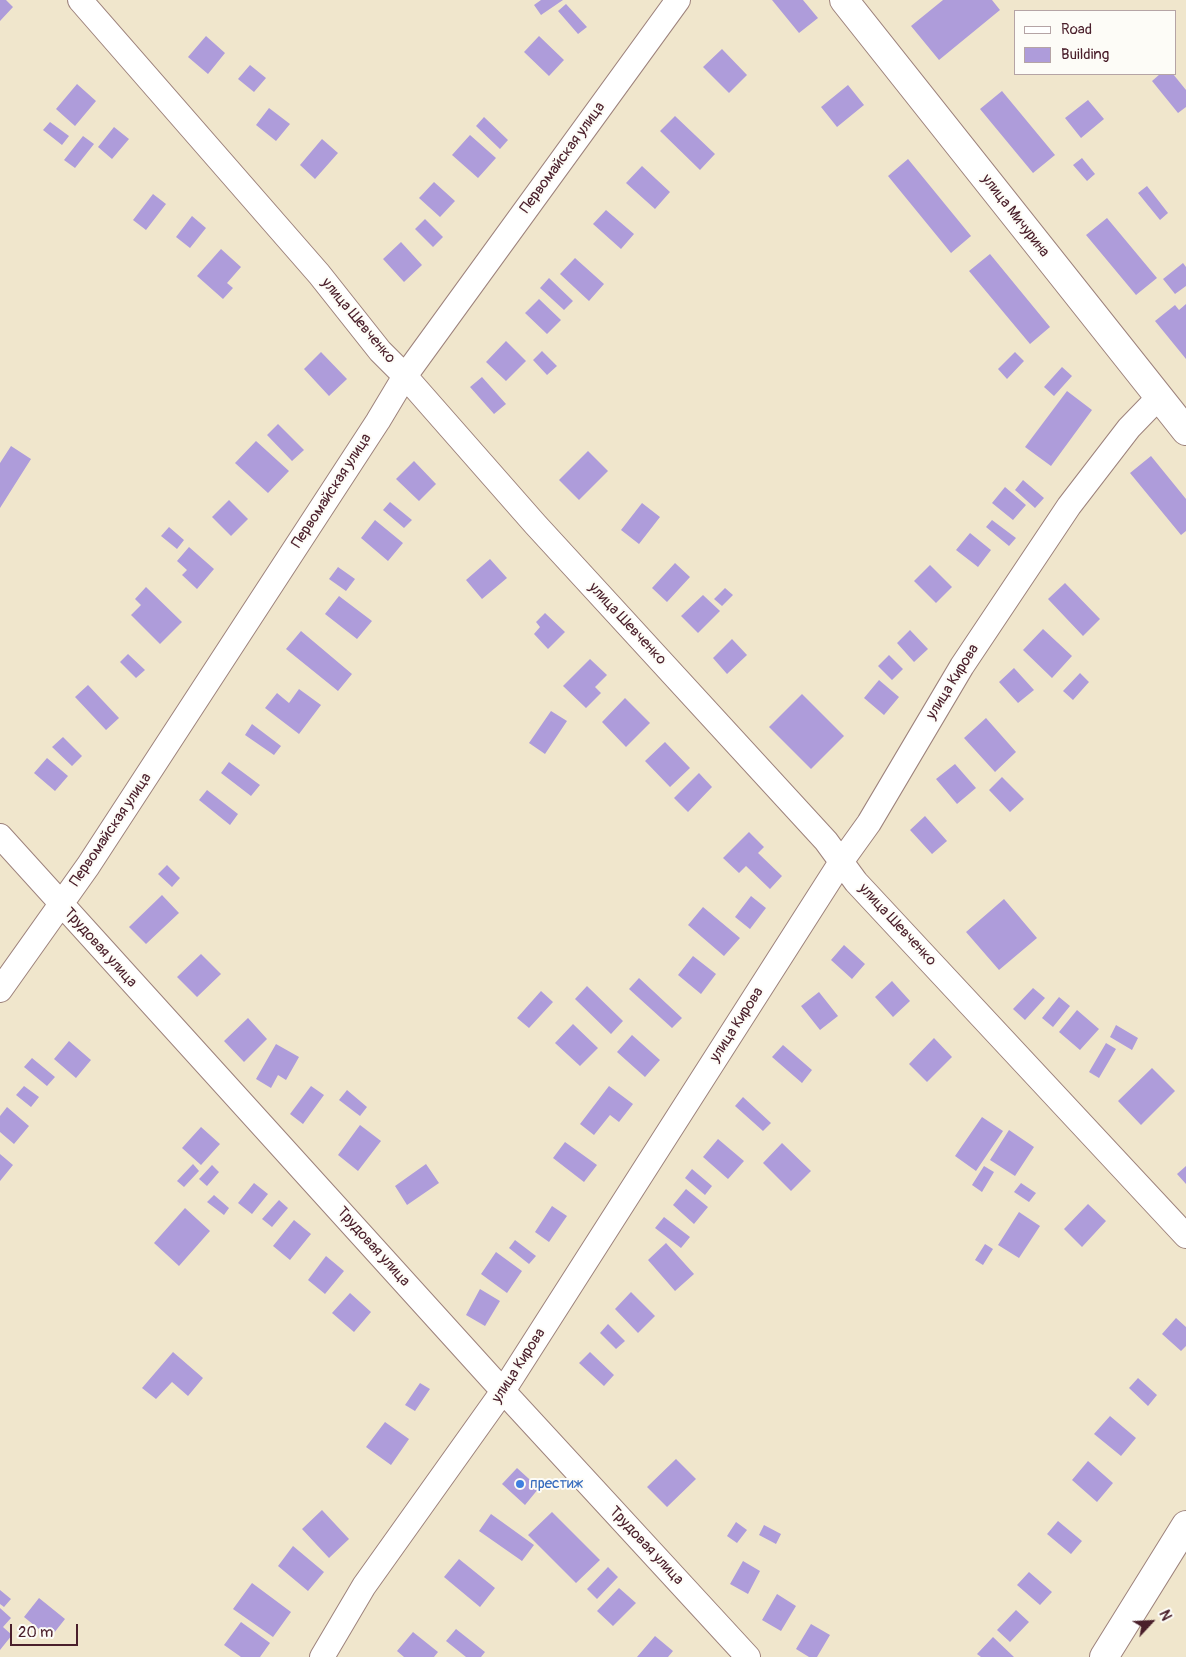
<!DOCTYPE html>
<meta charset="utf-8">
<style>
body{margin:0}
#map{position:relative;width:1186px;height:1657px;overflow:hidden;background:#f0e6cc;font-family:Pangolin,sans-serif}
canvas{display:block}
.legend{position:absolute;left:1014px;top:10px;width:162px;height:65px;box-sizing:border-box;background:#fdfcf7;border:1px solid #b5a4a5;margin:0;padding:6px 9px;list-style:none;font-size:15px;color:#4a1f2b}
.legend li{display:flex;align-items:center;gap:10px;height:25px}
.legend b{width:25px;border:1px solid #b5a4a5}
.north{position:absolute;left:1126px;top:1597px;width:50px;height:50px;-webkit-text-stroke:4px #fdfcf7;paint-order:stroke;rotate:65deg;font-size:14px;font-weight:700;line-height:20px;text-align:center;color:#4a1f2b}
.north::after{content:'';display:block;margin:auto;width:18px;height:22px;background:#4a1f2b;clip-path:polygon(50% 0,100% 100%,50% 72%,0 100%)}
.scale{position:absolute;left:10px;top:1624px;width:68px;height:22px;box-sizing:border-box;border:2px solid #4a1f2b;border-top:0;padding-left:6px;font-size:15px;line-height:18px;white-space:nowrap;color:#4a1f2b;-webkit-text-stroke:4px #fdfcf7;paint-order:stroke}
</style>
<div id="map">
<canvas width="1186" height="1657"></canvas>
<ul class="legend">
<li><b style="height:6px;background:#fff"></b>Road</li>
<li><b style="height:14px;background:#ae9cda"></b>Building</li>
</ul>
<div class="north">N</div>
<div class="scale">20 m</div>
</div>
<script>
const context = document.querySelector('canvas').getContext('2d');
context.lineJoin = 'round';
function fillPath(path, color) { context.fillStyle = color; context.fill(path, 'evenodd'); }
const poly = rows => new Path2D(rows.map(r => 'M' + r).join(''));
function trace(path, color, width, dash) { context.strokeStyle = color; context.lineWidth = width; context.lineCap = dash ? 'butt' : 'round'; context.setLineDash(dash || []); context.stroke(path); }
function write(font, color, halo, rows, align = 'center') {
  context.font = font + ' Pangolin,sans-serif'; context.lineWidth = 4; context.setLineDash([]); context.textBaseline = 'middle'; context.strokeStyle = halo; context.fillStyle = color; for (const [text, x, y, turn = 0] of rows) {
    context.save(); context.translate(x, y); context.rotate((+turn || 0) * Math.PI / 180); context.textAlign = isNaN(turn) ? turn : align; if (halo) context.strokeText(text, 0, 0); context.fillText(text, 0, 0); context.restore();
  }
}
fillPath(poly([
 [0,0,6,0,13,7,0,21],
 [541,0,563,0,541,15,534,5],
 [772,0,803,0,818,18,799,33],
 [943,0,992,0,1000,10,939,60,911,26],
 [566,4,587,27,578,34,558,11],
 [206,36,225,53,208,74,188,57],
 [539,36,564,60,549,76,524,52],
 [722,49,747,75,729,93,703,67],
 [250,65,266,78,254,92,238,79],
 [1160,74,1173,74,1186,90,1186,107,1178,113,1152,81],
 [77,84,96,101,75,126,56,109],
 [848,85,864,105,837,127,821,107],
 [1002,91,1055,155,1033,173,980,109],
 [1088,100,1104,119,1081,138,1065,118],
 [269,108,290,124,276,141,256,125],
 [675,116,715,154,700,170,660,131],
 [484,117,508,140,500,149,476,126],
 [50,122,69,136,62,145,43,130],
 [114,127,129,139,112,159,98,147],
 [470,135,496,158,478,178,452,155],
 [83,136,94,144,75,168,64,160],
 [322,139,338,153,315,179,300,165],
 [1082,158,1095,174,1087,181,1073,165],
 [908,159,971,236,951,253,888,176],
 [642,166,670,192,655,209,626,183],
 [434,182,455,201,440,217,419,198],
 [1147,186,1168,213,1160,220,1138,193],
 [153,194,166,204,146,230,133,220],
 [606,210,634,234,621,249,593,224],
 [192,216,206,228,190,248,176,237],
 [1107,218,1157,278,1136,295,1086,235],
 [425,219,443,237,433,247,415,229],
 [401,242,422,265,404,282,383,259],
 [221,249,241,267,227,283,233,288,223,299,197,276],
 [990,254,1050,327,1030,344,969,271],
 [575,258,604,284,589,301,560,274],
 [1183,263,1186,267,1186,286,1175,294,1163,279],
 [549,278,573,301,564,310,540,288],
 [539,299,561,320,547,334,525,313],
 [1186,304,1186,359,1155,321,1175,305,1179,310],
 [506,341,526,361,506,381,486,362],
 [542,351,557,366,547,375,533,360],
 [321,352,347,379,329,396,304,369],
 [1015,352,1024,361,1007,379,998,369],
 [1062,367,1072,376,1054,396,1044,387],
 [482,377,506,404,494,414,470,387],
 [1067,391,1092,410,1051,466,1025,447],
 [278,424,304,450,292,461,267,435],
 [256,441,289,471,268,493,235,463],
 [11,446,31,459,0,508,0,463],
 [588,451,608,471,579,500,559,480],
 [1151,456,1186,499,1186,531,1181,535,1130,473],
 [414,461,436,484,419,501,396,479],
 [1023,480,1044,498,1035,508,1015,490],
 [1005,487,1026,505,1013,520,992,503],
 [229,500,248,519,231,536,212,517],
 [390,502,412,520,404,528,383,510],
 [642,503,660,517,639,544,621,530],
 [375,520,403,543,388,561,361,538],
 [992,520,1016,538,1009,546,986,527],
 [169,527,184,540,177,549,161,536],
 [970,533,991,550,978,567,956,550],
 [189,547,214,569,197,589,182,575,187,570,177,561],
 [490,559,507,578,482,599,466,580],
 [675,563,690,577,667,602,652,588],
 [930,565,952,587,936,603,914,581],
 [338,567,355,579,346,591,329,579],
 [1065,583,1100,619,1083,636,1048,599],
 [146,587,182,622,160,644,131,615,141,605,135,599],
 [725,588,733,595,722,606,714,599],
 [703,595,720,611,698,633,681,616],
 [339,596,372,621,357,639,325,614],
 [545,613,565,632,548,649,534,634,540,627,536,622],
 [1043,629,1072,656,1052,678,1023,650],
 [910,630,928,649,914,662,897,643],
 [301,631,352,674,338,691,286,649],
 [732,639,747,655,727,674,713,658],
 [128,654,145,670,136,678,120,662],
 [889,655,903,669,892,680,878,666],
 [590,659,607,675,595,687,601,693,586,708,563,686],
 [1014,668,1034,690,1018,703,999,682],
 [1080,673,1089,682,1073,700,1063,691],
 [879,680,899,697,884,715,864,698],
 [88,685,119,718,106,730,75,697],
 [299,689,321,705,299,734,265,708,277,693,289,703],
 [802,694,844,736,811,769,769,727],
 [625,698,650,723,626,747,602,722],
 [551,711,567,721,545,754,529,743],
 [986,718,1016,752,995,772,964,738],
 [252,724,281,746,274,755,245,735],
 [63,737,82,756,72,766,52,747],
 [665,742,690,768,670,787,645,761],
 [47,758,68,776,55,791,34,773],
 [229,762,260,785,251,796,221,773],
 [955,764,976,788,957,804,936,779],
 [699,773,712,787,688,812,674,798],
 [1002,777,1024,799,1010,812,989,790],
 [207,790,238,814,230,825,199,800],
 [925,816,947,841,932,854,910,830],
 [749,832,764,847,758,853,782,876,770,889,746,866,739,873,723,858],
 [167,865,180,878,172,887,158,874],
 [162,895,179,913,146,944,129,927],
 [751,896,766,908,750,929,735,917],
 [1004,899,1037,938,999,970,966,932],
 [703,907,740,938,724,956,688,925],
 [844,945,865,964,852,979,831,960],
 [201,954,221,974,197,997,177,977],
 [693,956,716,974,701,994,678,975],
 [639,978,682,1018,672,1028,629,989],
 [892,981,910,1001,893,1017,875,997],
 [587,986,623,1021,611,1034,575,999],
 [1033,988,1045,998,1025,1020,1013,1009],
 [541,991,553,1002,529,1028,517,1018],
 [819,992,838,1016,820,1030,801,1006],
 [1059,997,1070,1006,1053,1027,1042,1018],
 [1077,1010,1099,1029,1080,1050,1059,1032],
 [248,1018,267,1039,244,1062,224,1041],
 [573,1024,598,1048,580,1066,555,1043],
 [1116,1025,1138,1038,1132,1050,1110,1037],
 [632,1035,660,1060,645,1077,617,1052],
 [934,1038,952,1057,927,1082,909,1064],
 [69,1041,91,1060,76,1078,54,1059],
 [1106,1043,1116,1049,1099,1078,1089,1072],
 [276,1044,299,1057,286,1080,278,1075,271,1088,256,1079],
 [783,1045,812,1070,802,1083,772,1057],
 [32,1058,55,1077,47,1086,24,1067],
 [1152,1068,1175,1091,1141,1125,1118,1101],
 [24,1086,39,1097,31,1107,16,1095],
 [311,1086,324,1095,303,1124,290,1114],
 [609,1086,633,1104,619,1122,610,1115,594,1135,580,1124],
 [347,1090,367,1107,360,1116,339,1100],
 [743,1097,771,1123,763,1131,735,1106],
 [7,1107,29,1126,14,1144,0,1132,0,1116],
 [982,1117,1003,1131,976,1171,955,1156],
 [360,1125,381,1141,358,1171,338,1155],
 [201,1127,220,1144,201,1165,182,1148],
 [1009,1130,1034,1147,1015,1176,990,1160],
 [718,1139,744,1161,728,1179,703,1157],
 [565,1142,597,1165,584,1182,553,1158],
 [782,1143,811,1171,791,1191,763,1163],
 [0,1154,13,1165,0,1181],
 [193,1164,199,1171,184,1187,177,1181],
 [426,1164,439,1183,407,1205,395,1186],
 [212,1165,219,1172,207,1186,199,1179],
 [984,1166,994,1172,982,1192,972,1185],
 [1186,1166,1186,1184,1177,1174],
 [692,1169,712,1186,705,1195,685,1178],
 [254,1183,268,1194,252,1214,238,1203],
 [1021,1183,1036,1193,1029,1202,1014,1192],
 [686,1189,708,1207,694,1224,673,1205],
 [214,1195,229,1208,224,1215,207,1202],
 [279,1200,288,1208,272,1227,262,1219],
 [1088,1204,1106,1221,1082,1247,1064,1229],
 [552,1206,567,1216,549,1242,535,1232],
 [185,1208,210,1231,179,1266,154,1243],
 [1019,1212,1040,1226,1019,1258,998,1245],
 [664,1217,690,1237,681,1248,655,1228],
 [294,1220,311,1234,290,1260,273,1246],
 [515,1240,536,1256,529,1264,509,1248],
 [666,1243,694,1274,675,1291,648,1260],
 [985,1244,993,1249,983,1265,975,1260],
 [496,1252,522,1271,507,1293,481,1274],
 [326,1256,344,1271,325,1294,308,1280],
 [480,1289,500,1301,485,1326,466,1315],
 [631,1292,655,1316,638,1333,615,1309],
 [350,1293,371,1312,354,1332,332,1313],
 [1176,1318,1186,1327,1186,1346,1181,1351,1162,1334],
 [608,1324,625,1341,616,1349,600,1333],
 [173,1352,203,1378,188,1396,172,1382,156,1399,142,1388],
 [590,1352,614,1375,604,1386,579,1363],
 [1138,1378,1157,1395,1148,1406,1129,1388],
 [420,1383,430,1389,415,1411,405,1405],
 [1110,1416,1136,1438,1121,1456,1094,1434],
 [385,1422,409,1439,391,1465,366,1447],
 [676,1459,696,1479,667,1507,647,1487],
 [1088,1461,1113,1483,1097,1502,1072,1480],
 [517,1468,539,1488,525,1505,502,1484],
 [322,1510,349,1539,329,1558,302,1529],
 [552,1512,600,1560,576,1583,528,1535],
 [491,1514,534,1545,522,1561,479,1531],
 [1058,1521,1082,1541,1071,1554,1047,1534],
 [736,1522,747,1530,737,1543,727,1536],
 [764,1525,781,1534,776,1544,759,1535],
 [293,1546,324,1572,308,1591,278,1566],
 [459,1559,495,1588,480,1607,444,1577],
 [743,1561,760,1571,748,1594,730,1584],
 [608,1567,618,1577,597,1599,587,1589],
 [1029,1572,1052,1592,1040,1605,1017,1585],
 [252,1583,291,1612,273,1637,233,1609],
 [619,1588,636,1603,613,1626,597,1611],
 [0,1590,11,1599,4,1607,0,1604],
 [777,1594,796,1606,781,1631,762,1620],
 [39,1598,65,1619,50,1638,24,1617],
 [0,1608,11,1618,3,1627,12,1635,0,1650],
 [1016,1610,1029,1622,1010,1642,997,1630],
 [241,1622,270,1643,260,1657,241,1657,224,1645],
 [811,1624,830,1635,817,1657,809,1657,796,1649],
 [456,1629,485,1652,481,1657,466,1657,446,1641],
 [413,1632,438,1652,434,1657,404,1657,397,1651],
 [655,1636,673,1651,668,1657,637,1657],
 [993,1637,1014,1657,981,1657,977,1654]
]), '#ae9cda');
const minor = poly([
 [80,0,319,274,380,351,405,376,535,524,826,841,856,882,1186,1236],
 [0,836,503,1391,748,1657],
 [0,990,88,866,378,421,405,376,678,0],
 [322,1657,364,1586,503,1391,841,862,869,823,962,666,1069,506,1129,428,1159,397]
]);
const tertiary = poly([
 [844,0,1186,431]
]);
const primary = poly([
 [1104,1657,1186,1525]
]);
trace(minor, '#9d827c', 26);
trace(tertiary, '#9d827c', 30);
trace(primary, '#9d827c', 30);
trace(minor, '#fff', 24);
trace(tertiary, '#fff', 28);
trace(primary, '#fff', 28);
for (const [x, y, r, color] of [
 [520,1484,5,"#3f7fe0"]
]) { const dot = new Path2D(); dot.arc(x, y, r, 0, 2 * Math.PI); context.fillStyle = color; context.fill(dot); trace(dot, '#fdfcf7', 2); }
write('15px', '#4a1f2b', '#fdfcf7', [
 ["Первомайская улица",563,158,-54],
 ["улица Мичурина",1015,216,52],
 ["улица Шевченко",358,321,50],
 ["Первомайская улица",332,491,-57],
 ["улица Шевченко",627,624,47],
 ["улица Кирова",953,682,-58],
 ["Первомайская улица",111,830,-56],
 ["улица Шевченко",897,925,47],
 ["Трудовая улица",100,948,48],
 ["улица Кирова",737,1025,-57],
 ["Трудовая улица",373,1247,48],
 ["улица Кирова",519,1366,-57],
 ["Трудовая улица",646,1546,47]
]);
write('15px', '#366cbe', '#fdfcf7', [
 ["престиж",530,1484]
], 'left');
</script>
